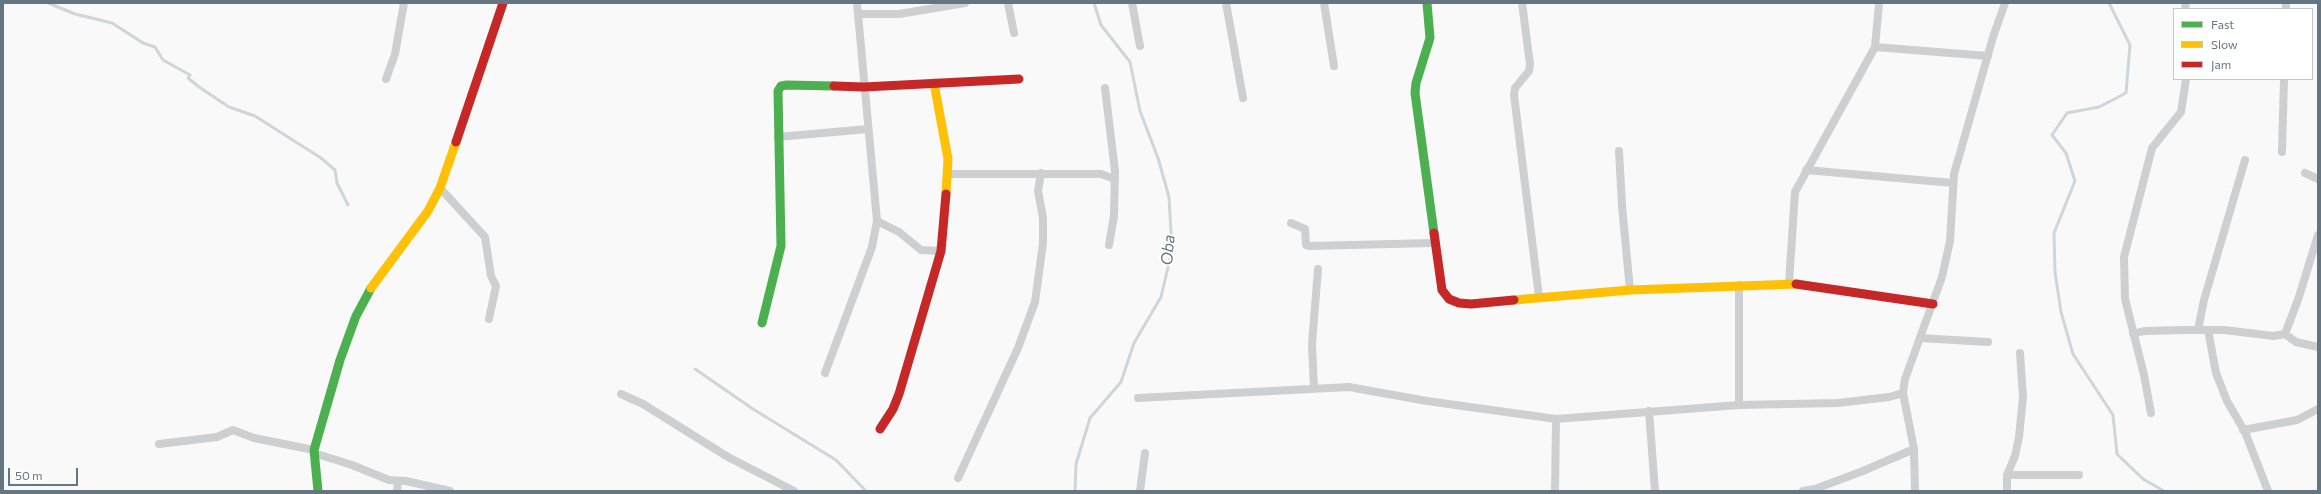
<!DOCTYPE html>
<style>
body{margin:0}
#map{position:relative;width:2321px;height:494px;overflow:hidden;background:#f9f9f9;font-family:Commissioner,sans-serif}
canvas{display:block}
.frame{position:absolute;inset:0;border:4px solid #657683;pointer-events:none}
.legend{position:absolute;left:2173px;top:8px;width:140px;height:72px;box-sizing:border-box;background:#fff;border:1px solid #c1c8cd;margin:0;padding:5px 7px;list-style:none;font-size:12px;color:#657683}
.legend li{display:flex;align-items:center;gap:8px;height:20px}
.legend b{width:20px;border:1px solid #c1c8cd}
.scale{position:absolute;left:8px;top:468px;width:70px;height:18px;box-sizing:border-box;border:2px solid #657683;border-top:0;padding-left:5px;font-size:12px;line-height:14px;white-space:nowrap;color:#657683;-webkit-text-stroke:3px #fff;paint-order:stroke}
</style>
<div id="map">
<canvas width="2321" height="494"></canvas>
<div class="frame"></div>
<ul class="legend">
<li><b style="height:5px;background:#4caf50"></b>Fast</li>
<li><b style="height:5px;background:#ffc107"></b>Slow</li>
<li><b style="height:5px;background:#c62828"></b>Jam</li>
</ul>
<div class="scale">50 m</div>
</div>
<script>
const context = document.querySelector('canvas').getContext('2d');
context.lineJoin = 'round';
const poly = rows => new Path2D(rows.map(r => 'M' + r).join(''));
function trace(path, color, width, dash) { context.strokeStyle = color; context.lineWidth = width; context.lineCap = dash ? 'butt' : 'round'; context.setLineDash(dash || []); context.stroke(path); }
function write(font, color, halo, rows, align = 'center') {
  context.font = font + ' Commissioner,sans-serif'; context.lineWidth = 4; context.setLineDash([]); context.textBaseline = 'middle'; context.strokeStyle = halo; context.fillStyle = color; for (const [text, x, y, turn = 0] of rows) {
    context.save(); context.translate(x, y); context.rotate((+turn || 0) * Math.PI / 180); context.textAlign = isNaN(turn) ? turn : align; if (halo) context.strokeText(text, 0, 0); context.fillText(text, 0, 0); context.restore();
  }
}
trace(poly([
 [48,3,75,14,112,23,143,43,155,47,163,60,190,75,188,78,199,87,229,107,255,116,321,158,335,170,337,183,348,205],
 [2109,3,2130,45,2126,93,2099,107,2067,113,2052,135,2066,153,2075,181,2054,233,2055,272,2061,312,2073,354,2113,415,2117,454,2143,479,2164,491],
 [695,369,753,409,836,460,866,491],
 [1075,491,1076,464,1090,418,1121,382,1134,343,1161,297,1172,250,1169,197,1158,158,1140,111,1130,62,1101,25,1094,3]
]), '#ced6d9', 3);
trace(poly([
 [1008,3,1014,33],
 [1132,3,1140,46],
 [1226,3,1243,98],
 [1324,3,1334,66],
 [1522,3,1530,64,1529,71,1515,88,1514,95,1539,297],
 [2185,9,2186,3],
 [2286,9,2286,3],
 [858,14,899,14,965,3],
 [1875,47,1988,56],
 [386,79,395,54,404,3],
 [1105,88,1115,171,1114,216,1109,245],
 [778,137,868,129],
 [1619,151,1622,206,1630,290],
 [2282,152,2284,79],
 [1806,170,1953,183],
 [2305,173,2318,179],
 [948,174,1101,174,1115,179],
 [440,188,485,237,491,276,496,286,489,319],
 [877,221,899,232,921,250,941,251],
 [1291,223,1305,229,1306,245,1309,246,1434,243],
 [1789,283,1795,192,1875,47,1879,3],
 [1739,285,1739,405],
 [2198,330,2204,300,2245,160],
 [2208,330,2216,373,2227,401,2245,432,2268,491],
 [2133,334,2144,331,2186,330,2224,330,2274,336,2285,334,2299,297,2318,235],
 [2285,334,2296,342,2318,347],
 [1920,338,1988,342],
 [825,373,872,247,877,221,857,3],
 [1314,388,1312,344,1318,269],
 [621,394,643,404,728,457,794,491],
 [1138,398,1349,387,1427,401,1556,419,1739,405,1838,403,1889,397,1903,393],
 [1649,411,1655,491],
 [2151,413,2144,375,2125,299,2124,257,2152,148,2181,112,2186,79],
 [2243,430,2297,420,2318,409],
 [159,444,217,437,233,430,254,438,314,450],
 [314,453,352,465,389,480,406,481,450,491],
 [2007,475,2079,475],
 [958,478,1018,348,1035,302,1043,243,1043,218,1038,191,1041,173],
 [397,491,398,481],
 [1140,491,1145,453],
 [1555,491,1556,419],
 [1803,491,1815,489,1863,471,1914,449],
 [1915,491,1914,449,1903,393,1905,379,1942,277,1950,241,1954,174,1993,37,2005,3],
 [2007,491,2007,475,2015,456,2019,437,2023,397,2020,353]
]), '#cecfd0', 8);
trace(poly([
 [1427,3,1430,38,1416,83,1415,93,1434,233],
 [762,323,781,246,778,91,781,86,787,85,834,86],
 [318,491,314,450,340,360,356,316,371,288]
]), '#4caf50', 9);
trace(poly([
 [934,83,948,159,946,194],
 [371,288,428,211,440,188,456,142],
 [1514,300,1630,290,1796,284]
]), '#ffc107', 9);
trace(poly([
 [834,86,864,87,1019,79],
 [456,142,503,3],
 [1434,233,1442,290,1449,299,1459,303,1471,304,1514,300],
 [1796,284,1933,304],
 [880,429,893,409,899,394,941,251,946,194]
]), '#c62828', 9);
write('italic 16px', '#60757c', '#fff', [
 ["Oba",1168,250,-85]
]);
</script>
